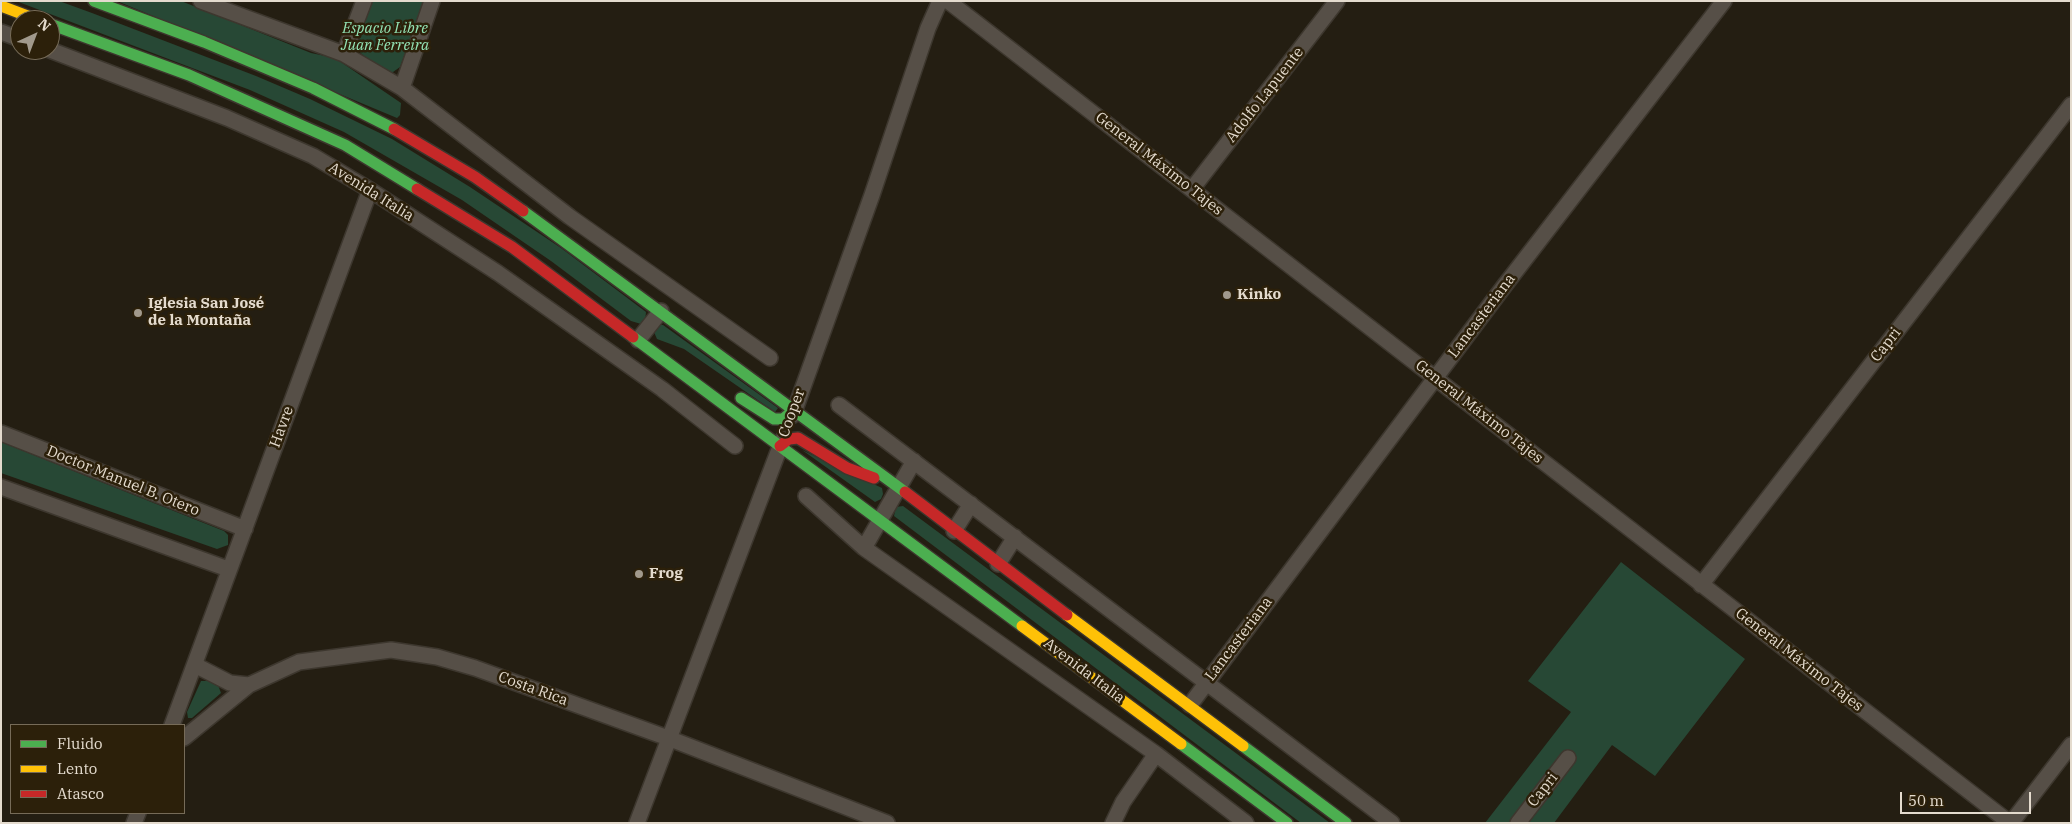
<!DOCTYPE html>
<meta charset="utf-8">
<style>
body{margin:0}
#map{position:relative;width:2072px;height:824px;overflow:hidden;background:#241e12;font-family:"IBM Plex Serif",serif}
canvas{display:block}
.frame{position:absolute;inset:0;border:2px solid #e4dbce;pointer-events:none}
.legend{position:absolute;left:10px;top:724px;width:175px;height:90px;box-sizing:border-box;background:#2c200a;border:1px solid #766b58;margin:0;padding:6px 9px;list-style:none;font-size:15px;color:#e4dbce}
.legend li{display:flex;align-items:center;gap:10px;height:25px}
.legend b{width:25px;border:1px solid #766b58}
.north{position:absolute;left:10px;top:10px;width:50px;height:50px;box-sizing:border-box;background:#2c200a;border:1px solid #766b58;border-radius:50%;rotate:43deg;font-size:14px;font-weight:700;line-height:20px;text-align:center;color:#e4dbce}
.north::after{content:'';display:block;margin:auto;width:18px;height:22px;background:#a1998c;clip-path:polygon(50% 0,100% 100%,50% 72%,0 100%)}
.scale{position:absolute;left:1900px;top:792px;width:131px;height:22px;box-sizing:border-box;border:2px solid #e4dbce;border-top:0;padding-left:6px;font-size:15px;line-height:18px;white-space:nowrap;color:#e4dbce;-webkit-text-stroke:4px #2c200a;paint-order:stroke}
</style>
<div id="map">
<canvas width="2072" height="824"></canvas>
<div class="frame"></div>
<ul class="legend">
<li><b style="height:6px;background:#4caf50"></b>Fluido</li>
<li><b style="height:6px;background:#ffc107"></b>Lento</li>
<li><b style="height:6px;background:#c62828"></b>Atasco</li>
</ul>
<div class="north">N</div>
<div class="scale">50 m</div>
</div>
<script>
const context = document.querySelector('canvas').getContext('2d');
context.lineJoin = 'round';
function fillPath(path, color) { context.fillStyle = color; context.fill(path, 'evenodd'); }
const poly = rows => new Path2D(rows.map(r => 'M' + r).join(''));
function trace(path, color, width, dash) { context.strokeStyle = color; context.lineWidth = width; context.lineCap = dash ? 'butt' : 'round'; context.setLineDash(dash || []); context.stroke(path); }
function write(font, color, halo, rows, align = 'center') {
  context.font = font + ' "IBM Plex Serif",serif'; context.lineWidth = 5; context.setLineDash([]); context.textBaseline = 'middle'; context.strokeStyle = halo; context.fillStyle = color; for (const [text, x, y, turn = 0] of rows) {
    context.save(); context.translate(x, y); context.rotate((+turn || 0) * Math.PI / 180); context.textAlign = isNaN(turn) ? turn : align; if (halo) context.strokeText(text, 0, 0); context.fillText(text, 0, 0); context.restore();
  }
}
fillPath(poly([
 [16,1,59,1,92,13,256,76,310,99,392,139,470,187,561,248,646,312,645,322,641,324,631,321,551,261,462,200,344,132,250,90],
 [117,1,181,1,311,53,335,58,401,103,400,115,397,118],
 [372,1,424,1,400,67,393,72,387,72,370,63,359,51,359,40],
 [659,325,663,325,778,408,775,412,684,349,657,339,654,332],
 [1,442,224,531,228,535,228,545,217,549,1,473],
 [802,450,882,488,883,494,881,499,875,502],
 [903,506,1330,823,1301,823,894,516,896,507],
 [1621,562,1745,659,1655,776,1612,745,1554,823,1485,823,1571,712,1528,681],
 [201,681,211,681,218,685,221,693,192,718,188,718,187,712]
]), '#274835');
const street = poly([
 [201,1,344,54,402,88,570,217,770,358],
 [948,1,2010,823],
 [1,32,20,39],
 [50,50,227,118,313,156,370,190,498,273,662,389,735,446],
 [344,54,364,1],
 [402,88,432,1],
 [1192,189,1337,1],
 [638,340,661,311],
 [839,405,1392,823],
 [793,415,872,195,928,28,940,1],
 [1,433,245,529],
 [1,487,228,569],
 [806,496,864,548,1156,754,1246,823],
 [954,531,971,504],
 [864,548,914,461],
 [998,564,1015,537],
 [1701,585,2071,105],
 [195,665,230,683,249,685],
 [1190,705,1505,285,1724,1],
 [172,725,370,190],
 [184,738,249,685,299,662,391,650,437,657,475,668,668,738,887,823],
 [134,823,138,813],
 [637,823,783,439],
 [1113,823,1123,802,1156,754],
 [1518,823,1568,758],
 [2011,823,2071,745]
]);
const fast = poly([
 [94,1,204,42,313,88,394,129],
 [50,24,189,75,345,145,417,189],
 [523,211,905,492],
 [633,337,1022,626],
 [741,398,774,419,783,419,795,409],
 [1181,744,1287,823],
 [1243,746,1346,823]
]);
const slow = poly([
 [1,6,38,20],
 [1067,615,1243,746],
 [1022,626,1181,744]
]);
const jam = poly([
 [394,129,475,177,523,211],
 [417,189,512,247,633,337],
 [780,446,789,439,798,438,847,468,874,478],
 [905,492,1067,615]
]);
trace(street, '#3d372e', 18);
trace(fast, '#3d372e', 14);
trace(slow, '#3d372e', 14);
trace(jam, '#3d372e', 14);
trace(street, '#564f47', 15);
trace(fast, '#4caf50', 11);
trace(slow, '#ffc107', 11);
trace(jam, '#c62828', 11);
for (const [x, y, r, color] of [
 [1227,295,5,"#a1998c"],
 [138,313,5,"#a1998c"],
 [639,574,5,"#a1998c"]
]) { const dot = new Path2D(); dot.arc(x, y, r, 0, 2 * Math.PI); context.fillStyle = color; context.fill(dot); trace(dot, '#2c200a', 2); }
write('italic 15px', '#94e4b6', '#2c200a', [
 ["Espacio Libre",385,29],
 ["Juan Ferreira",385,46]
]);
write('15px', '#e4dbce', '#2c200a', [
 ["Adolfo Lapuente",1265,95,-52],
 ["General Máximo Tajes",1159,164,38],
 ["Avenida Italia",371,192,32],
 ["Lancasteriana",1482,316,-53],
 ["Capri",1886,345,-52],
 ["General Máximo Tajes",1479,412,38],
 ["Cooper",792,413,-70],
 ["Havre",282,427,-70],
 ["Doctor Manuel B. Otero",123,481,22],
 ["Lancasteriana",1239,639,-53],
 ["General Máximo Tajes",1799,660,38],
 ["Avenida Italia",1084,671,37],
 ["Costa Rica",533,689,20],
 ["Capri",1543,790,-52]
]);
write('bold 15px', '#e4dbce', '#2c200a', [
 ["Kinko",1237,295],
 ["Iglesia San José",148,304],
 ["de la Montaña",148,321],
 ["Frog",649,574]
], 'left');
</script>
